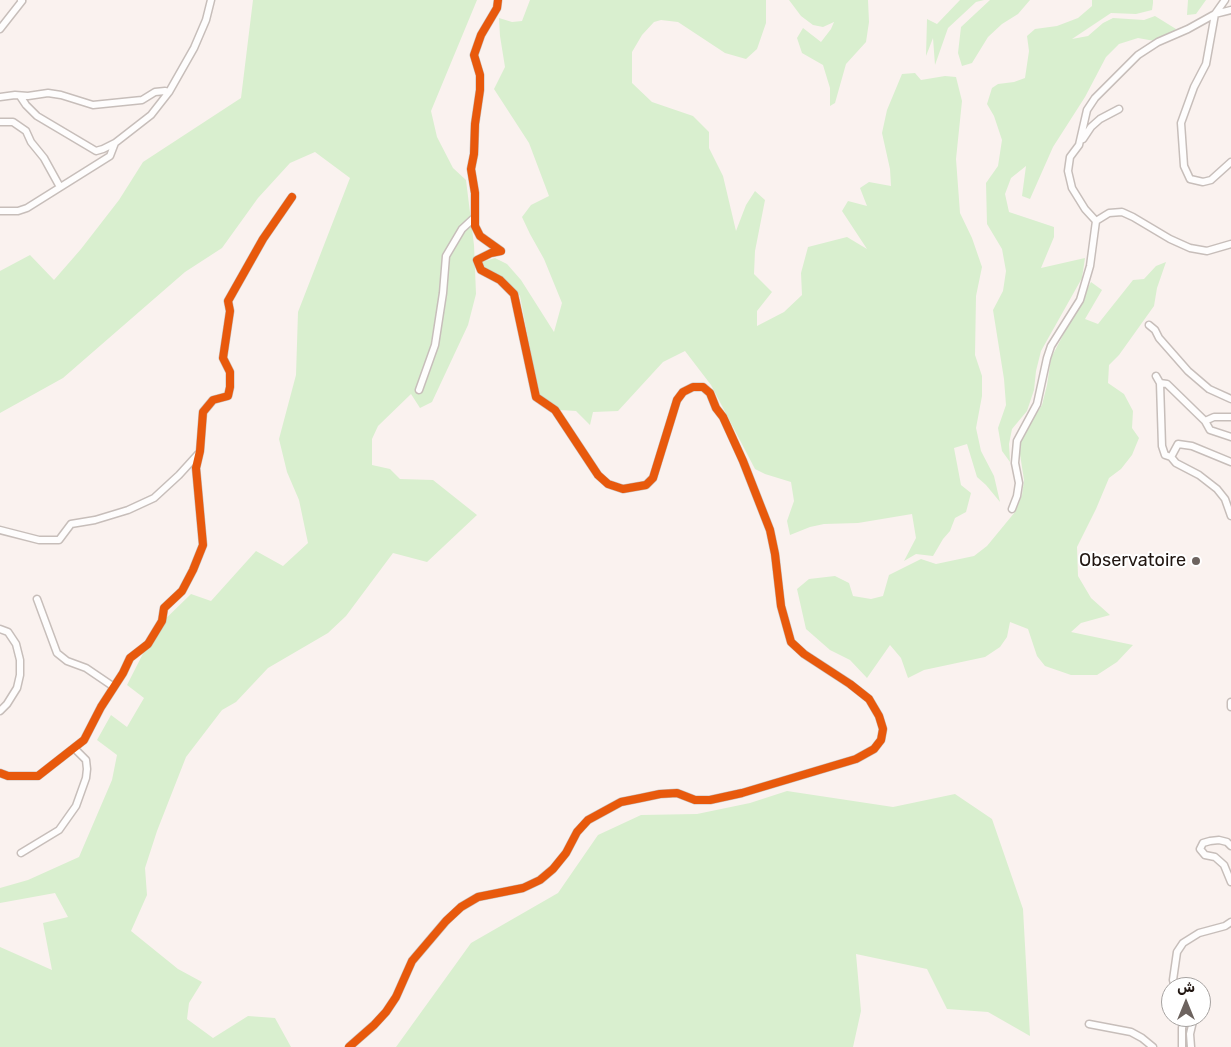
<!DOCTYPE html>
<meta charset="utf-8">
<style>
body{margin:0}
#map{position:relative;width:1231px;height:1047px;overflow:hidden;background:#faf2ef;font-family:Rubik,"Noto Naskh Arabic",sans-serif}
canvas{display:block}
.north{position:absolute;left:1161px;top:977px;width:50px;height:50px;box-sizing:border-box;background:#fff;border:1px solid #a6a2a0;border-radius:50%;rotate:0deg;font-size:14px;font-weight:700;line-height:20px;text-align:center;color:#211611}
.north::after{content:'';display:block;margin:auto;width:18px;height:22px;background:#6d635f;clip-path:polygon(50% 0,100% 100%,50% 72%,0 100%)}
</style>
<div id="map">
<canvas width="1231" height="1047"></canvas>
<div class="north">ش</div>
</div>
<script>
const context = document.querySelector('canvas').getContext('2d');
context.lineJoin = 'round';
function fillPath(path, color) { context.fillStyle = color; context.fill(path, 'evenodd'); }
const poly = rows => new Path2D(rows.map(r => 'M' + r).join(''));
function trace(path, color, width, dash) { context.strokeStyle = color; context.lineWidth = width; context.lineCap = dash ? 'butt' : 'round'; context.setLineDash(dash || []); context.stroke(path); }
function write(font, color, halo, rows, align = 'center') {
  context.font = font + ' Rubik,sans-serif'; context.lineWidth = 4; context.setLineDash([]); context.textBaseline = 'middle'; context.strokeStyle = halo; context.fillStyle = color; for (const [text, x, y, turn = 0] of rows) {
    context.save(); context.translate(x, y); context.rotate((+turn || 0) * Math.PI / 180); context.textAlign = isNaN(turn) ? turn : align; if (halo) context.strokeText(text, 0, 0); context.fillText(text, 0, 0); context.restore();
  }
}
fillPath(poly([
 [253,0,477,0,431,111,437,137,453,168,466,180,474,245,476,294,468,325,432,402,420,408,411,394,378,426,372,439,372,465,390,469,400,479,433,480,477,515,427,562,393,553,346,616,328,633,268,668,236,702,222,710,186,757,157,831,145,868,147,895,131,931,178,969,202,982,189,1003,187,1019,213,1038,248,1016,275,1018,291,1047,0,1047,0,947,52,970,43,923,68,917,55,893,0,903,0,888,28,880,79,857,112,780,117,755,97,740,111,715,127,727,144,698,127,685,156,628,191,594,211,601,256,551,283,566,308,543,299,500,287,472,279,439,296,375,298,312,350,178,315,152,290,163,258,198,222,248,185,272,63,378,0,413,0,271,30,255,54,280,81,249,119,200,143,162,241,98],
 [530,0,766,0,766,23,757,49,746,59,725,53,678,22,661,20,654,22,642,35,632,52,632,83,652,102,693,116,709,132,709,148,723,176,736,231,746,205,755,191,765,200,755,251,754,274,772,292,757,311,757,326,784,312,802,295,801,273,808,247,847,237,867,249,842,211,848,201,867,206,860,188,869,182,891,186,890,169,882,133,887,110,902,74,915,73,921,80,945,76,956,77,962,101,956,159,960,213,972,238,982,267,976,296,975,355,982,376,982,396,976,428,981,451,994,476,1000,502,986,485,977,477,967,444,954,448,961,485,971,493,966,512,955,518,950,531,943,539,933,556,916,554,904,561,916,538,912,514,858,523,824,524,810,527,790,535,787,521,794,501,791,482,765,474,755,469,711,385,685,351,663,362,618,411,593,412,590,425,576,411,560,410,539,396,520,296,509,283,485,269,482,262,495,258,507,264,521,280,554,332,562,303,544,259,530,234,522,217,531,205,549,196,529,143,494,89,505,67,500,36,499,18,512,22,522,21],
 [789,0,868,0,869,22,866,42,846,64,835,103,830,106,830,88,823,65,802,53,797,38,803,28,821,42,831,29,834,22,823,27,813,25,801,16],
 [960,0,984,0,976,2,948,28,935,65,933,38,926,56,927,19,937,24],
 [990,0,1030,0,1018,14,1002,24,988,37,972,63,962,66,958,53,961,27],
 [1092,0,1153,0,1153,3,1152,10,1136,14,1111,13,1072,39,1088,36,1103,23,1113,18,1144,20,1155,16,1176,29,1173,34,1160,42,1138,38,1119,44,1106,57,1085,97,1053,147,1030,199,1022,196,1026,166,1011,178,1005,194,1009,212,1054,227,1054,237,1041,268,1085,258,1082,278,1041,351,1036,371,1034,390,1027,411,1012,429,1009,444,1010,462,1002,451,998,428,1006,405,1004,379,993,310,1003,291,1006,271,1002,249,987,224,986,183,998,166,1002,140,994,116,987,104,992,88,998,84,1014,82,1025,78,1029,51,1027,36,1035,29,1057,26,1078,18,1092,6],
 [1188,0,1206,0,1196,14,1187,15],
 [1166,262,1157,288,1154,306,1119,355,1109,365,1108,383,1124,394,1133,411,1132,428,1139,438,1132,455,1121,469,1109,478,1096,509,1077,547,1078,576,1091,598,1110,615,1081,623,1071,632,1133,645,1117,662,1097,675,1071,675,1045,666,1037,656,1028,629,1010,622,1007,637,1000,647,985,657,924,670,908,678,901,658,890,645,867,678,850,660,830,650,806,629,797,589,809,579,835,576,849,583,853,596,871,599,883,596,889,575,921,559,936,564,974,556,987,546,1015,512,1022,495,1024,480,1019,448,1022,435,1042,405,1047,385,1051,358,1091,282,1102,290,1085,319,1098,324,1133,280,1144,279,1156,266],
 [787,791,893,807,955,794,992,819,1023,909,1030,1036,988,1012,947,1009,927,969,856,954,861,1011,853,1047,396,1047,471,943,558,893,598,835,641,815,697,814,750,803]
]), '#d9efcf');
const minor = poly([
 [1225,0,1215,14,1188,29,1158,42,1138,55,1095,98,1087,110,1079,145,1070,157,1068,171,1072,188,1085,209,1096,221,1109,213,1122,212,1133,217,1170,239,1190,248,1207,251,1231,244],
 [1231,10,1215,14,1206,64,1194,87,1181,123,1184,166,1190,179,1203,182,1211,180,1231,162],
 [0,29,22,1,21,0],
 [20,96,26,105,37,116,96,151,103,149,115,143],
 [0,97,15,95,28,96,48,93,61,95,93,105,142,100,155,92,165,91,169,92],
 [0,122,13,122,26,131,31,142,44,158,60,187],
 [1083,139,1091,127,1100,119,1119,109],
 [0,211,18,211,27,208,110,156,115,143,151,115,169,92,194,48,206,20,211,0],
 [1149,325,1155,330,1159,338,1188,371,1209,389,1231,399],
 [1156,376,1160,383,1167,384,1205,421],
 [1160,383,1162,446,1165,455,1171,457],
 [419,390,435,345,443,293,446,256,462,229,475,217],
 [1231,417,1214,417,1205,421,1210,430,1231,437],
 [1231,462,1192,446,1178,444,1171,457,1176,463,1199,475,1217,489,1225,499,1231,516],
 [1012,509,1017,496,1019,483,1015,463,1017,441,1037,404,1047,358,1051,346,1080,300,1090,266,1096,221],
 [0,530,39,540,59,540,71,524,95,520,128,510,154,498,179,475,199,453],
 [37,599,57,653,67,661,86,668,114,687],
 [0,629,8,632,16,644,20,660,20,675,17,688,7,704,0,711],
 [1231,702,1231,707],
 [0,773,8,776,38,776,84,740,101,707,123,673,130,658,148,644,162,621,164,608,182,591,193,570,203,545,196,468,200,451,203,412,213,400,228,396,230,387,230,372,223,358,230,311,228,301,263,239,292,197],
 [1231,846,1227,842,1219,840,1210,841,1203,843,1200,849,1205,855,1215,857,1224,865,1231,882],
 [21,853,59,830,76,806,86,778,87,769,86,760,75,749],
 [1175,987,1173,980,1177,952,1183,943,1199,933,1225,926,1231,922],
 [1089,1024,1131,1032,1142,1038,1153,1047],
 [349,1047,374,1025,386,1012,396,997,412,961,446,921,461,907,478,897,523,888,540,880,553,869,566,853,577,832,588,820,621,802,641,798,660,794,677,793,695,800,710,800,742,793,856,759,874,749,881,740,883,729,879,716,869,699,850,684,804,654,791,642,781,606,775,554,770,530,743,461,723,417,716,408,710,393,703,387,693,387,683,392,677,400,653,478,646,485,623,489,608,484,598,475,555,410,536,397,514,294,500,280,481,270,477,260,491,253,501,251,480,236,475,226,475,193,471,169,474,154,475,124,480,90,480,75,474,55,481,35,497,8,498,0],
 [1182,1047,1182,1028,1185,1017],
 [1191,1047,1190,1034,1194,1017]
]);
trace(minor, '#c7beba', 9);
trace(minor, '#fefdfd', 6);
trace(poly([
 [0,773,8,776,38,776,84,740,101,707,123,673,130,658,148,644,162,621,164,608,182,591,193,570,203,545,196,468,200,451,203,412,213,400,228,396,230,387,230,372,223,358,230,311,228,301,263,239,292,197],
 [349,1047,374,1025,386,1012,396,997,412,961,446,921,461,907,478,897,523,888,540,880,553,869,566,853,577,832,588,820,621,802,641,798,660,794,677,793,695,800,710,800,742,793,856,759,874,749,881,740,883,729,879,716,869,699,850,684,804,654,791,642,781,606,775,554,770,530,743,461,723,417,716,408,710,393,703,387,693,387,683,392,677,400,653,478,646,485,623,489,608,484,598,475,555,410,536,397,514,294,500,280,481,270,477,260,491,253,501,251,480,236,475,226,475,193,471,169,474,154,475,124,480,90,480,75,474,55,481,35,497,8,498,0]
]), '#e8590c', 8);
for (const [x, y, r, color] of [
 [1196,561,5,"#6d635f"]
]) { const dot = new Path2D(); dot.arc(x, y, r, 0, 2 * Math.PI); context.fillStyle = color; context.fill(dot); trace(dot, '#fff', 2); }
write('18px', '#211611', '#fff', [
 ["Observatoire",1186,561]
], 'right');
</script>
